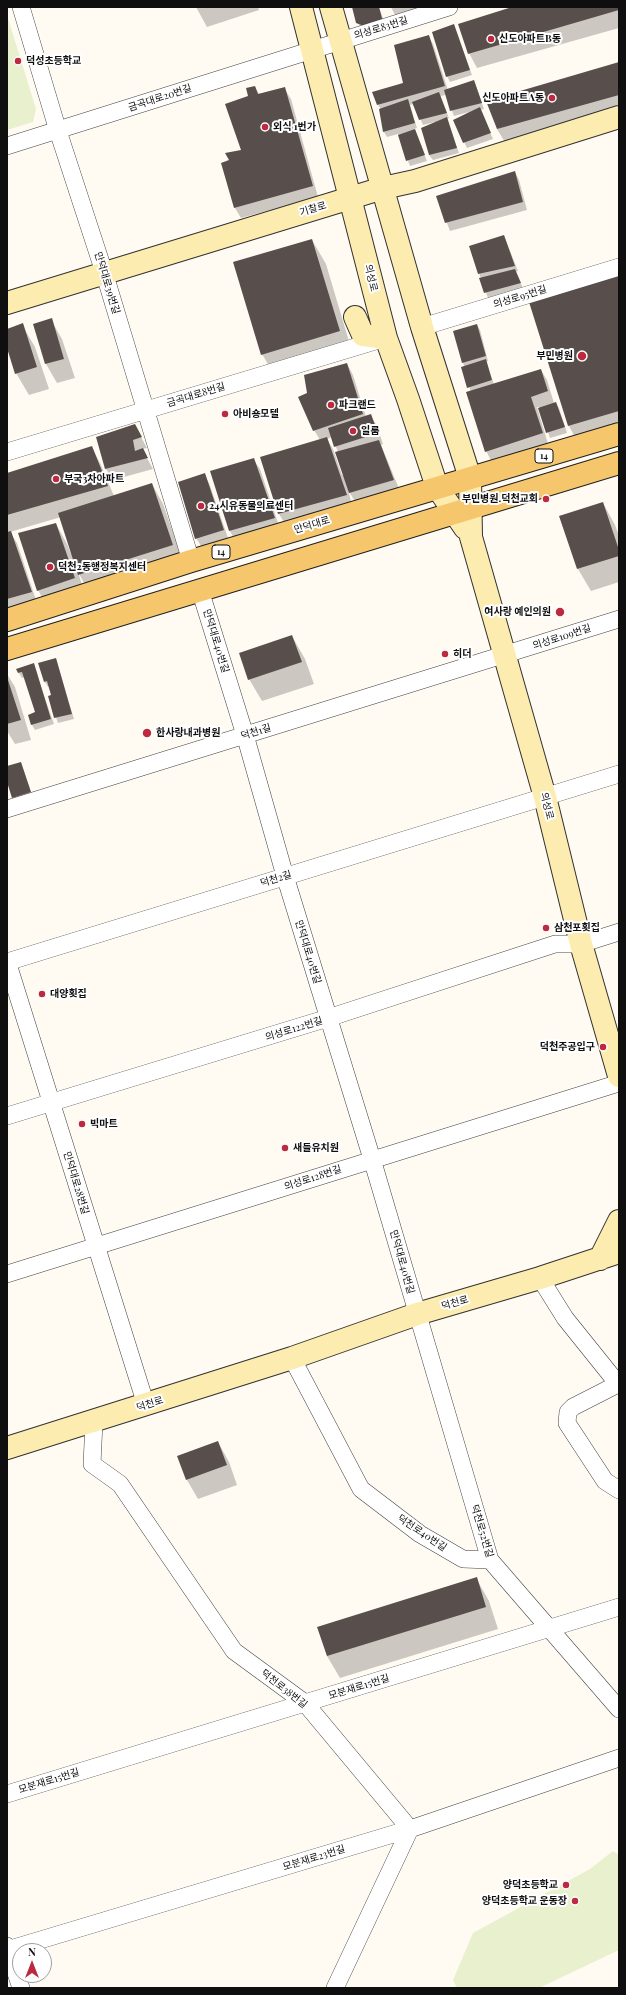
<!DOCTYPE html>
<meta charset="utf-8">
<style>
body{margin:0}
#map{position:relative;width:626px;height:1995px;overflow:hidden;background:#fffbf2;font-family:"Playfair Display",serif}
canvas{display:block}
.frame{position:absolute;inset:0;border:8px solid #0f0f0f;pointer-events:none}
.north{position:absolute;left:12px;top:1943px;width:40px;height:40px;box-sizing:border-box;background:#fff;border:1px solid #9f9f9f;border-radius:50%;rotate:0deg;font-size:11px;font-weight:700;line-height:16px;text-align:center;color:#0f0f0f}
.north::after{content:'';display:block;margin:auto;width:14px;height:18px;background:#bd293f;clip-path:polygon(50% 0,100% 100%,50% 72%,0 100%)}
</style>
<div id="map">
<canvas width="626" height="1995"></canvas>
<div class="frame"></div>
<div class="north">N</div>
</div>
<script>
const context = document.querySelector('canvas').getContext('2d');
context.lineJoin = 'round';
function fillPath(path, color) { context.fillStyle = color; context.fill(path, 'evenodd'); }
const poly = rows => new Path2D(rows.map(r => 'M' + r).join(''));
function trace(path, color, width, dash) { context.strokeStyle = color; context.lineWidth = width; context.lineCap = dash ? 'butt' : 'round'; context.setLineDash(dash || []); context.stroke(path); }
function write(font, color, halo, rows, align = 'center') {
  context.font = font + ' "Playfair Display","Noto Sans KR",serif'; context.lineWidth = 4; context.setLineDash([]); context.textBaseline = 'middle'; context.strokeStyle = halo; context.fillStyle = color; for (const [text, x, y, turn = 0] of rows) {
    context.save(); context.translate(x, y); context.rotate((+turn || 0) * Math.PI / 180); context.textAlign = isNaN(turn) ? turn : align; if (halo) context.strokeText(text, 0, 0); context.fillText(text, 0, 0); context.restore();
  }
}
fillPath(poly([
 [7,15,36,109,33,122,7,130],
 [613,1851,619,1855,619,1950,539,1988,457,1988,453,1980,473,1933,590,1869]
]), '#e8f0cd');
fillPath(poly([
 [258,7,259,10,207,27,196,7],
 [353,7,379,7,386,27,360,28],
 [391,7,434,7,397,19],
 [515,7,619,7,619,28,477,68,469,53],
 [456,31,472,75,450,82,447,76],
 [428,36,433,44,448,90,474,81,484,109,480,110,493,139,467,148,454,121,469,112,454,116,446,95,440,96,449,118,447,119,459,153,433,160,429,155,435,122,423,125,414,104,410,105,417,128,414,129,427,161,410,166,398,134,387,137,384,132,381,109,378,105,405,84],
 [619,63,619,112,506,144,497,129],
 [255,87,259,94,284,88,291,99,318,197,241,218,235,208,230,161,242,151,249,97],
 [515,172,519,180,527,210,450,231,437,197],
 [504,236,518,271,515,272,523,288,488,298,479,273],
 [312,240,326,264,353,355,276,378,262,354],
 [619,275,619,428,577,441,569,426,530,302],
 [51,320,62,339,75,378,57,383,46,364,34,325],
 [22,325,35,347,49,389,29,395,16,373,7,344,7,330],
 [477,325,480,330,488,361,486,362,494,384,541,370,547,380,554,403,556,403,559,408,567,433,550,438,539,407,537,407,548,444,492,462,486,451,463,362],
 [347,364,353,375,366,417,370,415,377,426,383,444,381,445,400,491,356,503,348,490,352,505,285,524,279,514,320,440,314,430,308,393],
 [332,437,338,452,344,475,342,475,333,449,327,439],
 [135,426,147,448,142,449,153,469,113,480,106,469,97,438],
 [92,448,100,463,114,496,152,484,163,504,184,564,90,594,78,572,86,598,49,610,38,590,56,524,67,544,71,554,72,553,61,517,10,532,17,543,37,603,7,612,7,474],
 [253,459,260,469,280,529,236,542,230,531,211,472],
 [204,475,209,483,228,538,201,546,196,538],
 [603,503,615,525,619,536,619,582,591,591,578,569,560,516],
 [292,636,305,659,314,684,262,701,249,679],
 [56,659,74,719,58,723,49,697,52,696,50,687,48,687,45,682,39,664],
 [33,664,54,724,35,730,32,725,36,713,25,677,22,678,19,673],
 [7,674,15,687,31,740,15,744,7,731],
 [21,763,33,798,16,803,9,785,7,786,7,767],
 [218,1442,229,1462,237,1485,198,1499,187,1480],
 [476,1578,489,1601,498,1629,340,1678,327,1656,318,1628]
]), '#0003');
fillPath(poly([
 [352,7,379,7,383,22,367,27,356,23],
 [512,7,619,7,619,10,468,54,458,24],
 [454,24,470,70,446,77,432,32],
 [429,35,445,86,377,105,372,92,403,83,394,45],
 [619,62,619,95,497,129,486,101],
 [474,80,482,103,450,111,444,90],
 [255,86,258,94,285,87,313,186,234,208,221,163,229,160,225,153,241,150,225,104,248,96,246,88],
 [439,92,447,113,419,120,412,102],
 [408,99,415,123,383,132,379,109],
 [480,107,491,133,463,143,453,120],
 [447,117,457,148,429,155,421,128],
 [415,129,425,155,406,161,398,135],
 [515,171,523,202,445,223,436,196],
 [504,235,515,266,478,274,469,246],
 [312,239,340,331,261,355,233,262],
 [515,269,521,283,484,293,479,278],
 [619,274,619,411,568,426,529,302],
 [52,318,64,359,45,364,33,324],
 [23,323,37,367,15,374,7,348,7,329],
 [477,324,486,356,462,363,453,331],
 [486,359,492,380,467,388,461,367],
 [347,363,363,414,313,431,298,397,307,393,304,375],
 [541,369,548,391,531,397,543,433,485,452,466,392],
 [556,402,565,427,546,433,538,408],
 [371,414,378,433,334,447,328,428],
 [135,424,142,437,133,440,135,451,143,448,148,458,105,469,96,437],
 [327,437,347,495,278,514,260,457],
 [379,440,394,480,349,493,335,452],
 [92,446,108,486,7,515,7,473],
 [254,458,275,518,229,531,210,471],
 [205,473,224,530,195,539,178,482],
 [152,483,173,545,78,575,58,513],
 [603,502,619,550,619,556,577,569,559,516],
 [56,523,75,578,37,591,18,533],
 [11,531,32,592,7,599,7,532],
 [292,635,302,662,248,680,239,653],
 [56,658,72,714,54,718,48,696,51,695,47,681,44,682,38,663],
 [34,663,51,719,31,725,28,715,35,712,22,672,18,673,16,669],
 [7,677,21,720,7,724],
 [21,762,31,792,12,798,7,782,7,766],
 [218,1441,227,1465,186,1480,177,1456],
 [477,1577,486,1607,327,1656,317,1627]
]), '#584f4c');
const street = poly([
 [21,7,58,131,104,272,191,561],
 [7,146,449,7],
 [422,327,619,267],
 [7,452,382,339],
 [200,590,245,735,285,876,372,1159,490,1560,619,1709],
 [7,809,619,619],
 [7,961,146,1405],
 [7,962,619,774],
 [7,1116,328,1018,555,944,581,944,619,932],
 [7,1274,619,1083],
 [540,1278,565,1318,618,1384,573,1407,568,1412,567,1423,605,1481,619,1490],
 [292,1358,361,1489,420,1534,463,1559,490,1560],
 [94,1422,92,1464,120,1484,234,1651,305,1703,410,1829,335,1988],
 [7,1794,619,1607],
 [7,1946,21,1988],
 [7,1950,410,1829,619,1758]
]);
const secondary = poly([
 [301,7,386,338,408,399,437,487,465,528],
 [331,7,422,327,470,478,471,537,545,797,581,944,619,1076],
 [7,303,383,188,415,181,619,117],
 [355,317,363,335,386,338],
 [600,1259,619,1221],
 [7,1448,292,1358,417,1314,540,1278,619,1252]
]);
const primary = poly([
 [7,620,191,561,619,434],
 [7,649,619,463]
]);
trace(street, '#424242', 18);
trace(secondary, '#313131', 24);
trace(primary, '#202020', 24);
trace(street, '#fff', 17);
trace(secondary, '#fdecaf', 22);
trace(primary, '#f5c66b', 22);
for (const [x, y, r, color] of [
 [491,39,4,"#bd293f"],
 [18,61,4,"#bd293f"],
 [552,98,4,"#bd293f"],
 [265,127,4,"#bd293f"],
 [582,356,5,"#bd293f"],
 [331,405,4,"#bd293f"],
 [225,414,4,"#bd293f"],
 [353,431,4,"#bd293f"],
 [56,479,4,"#bd293f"],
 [546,499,4,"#bd293f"],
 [201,506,4,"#bd293f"],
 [50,567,4,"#bd293f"],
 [560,612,5,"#bd293f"],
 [445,654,4,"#bd293f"],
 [147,733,5,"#bd293f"],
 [546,928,4,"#bd293f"],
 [42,994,4,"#bd293f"],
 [603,1047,4,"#bd293f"],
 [82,1124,4,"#bd293f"],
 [285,1148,4,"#bd293f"],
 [566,1885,4,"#bd293f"],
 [575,1901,4,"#bd293f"]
]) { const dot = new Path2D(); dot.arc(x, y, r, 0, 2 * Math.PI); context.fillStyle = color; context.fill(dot); trace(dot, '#fff', 1.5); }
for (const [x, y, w] of [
 [544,456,18],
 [221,552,18]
]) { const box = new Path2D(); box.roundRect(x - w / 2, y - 7, w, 14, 3); context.fillStyle = '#fff'; context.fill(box); trace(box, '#0f0f0f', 1); }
write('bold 9px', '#0f0f0f', null, [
 ["14",544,456],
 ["14",221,552]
]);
write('10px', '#0f0f0f', '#fff', [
 ["의성로83번길",381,28,-17],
 ["금곡대로20번길",160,98,-18],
 ["기찰로",313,209,-17],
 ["의성로",371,278,76],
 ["만덕대로39번길",107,283,73],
 ["의성로95번길",520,297,-17],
 ["금곡대로8번길",196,395,-17],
 ["만덕대로",312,525,-17],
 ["의성로109번길",562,637,-18],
 ["만덕대로40번길",216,641,73],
 ["덕천1길",256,732,-17],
 ["의성로",547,806,76],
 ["덕천2길",276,879,-17],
 ["만덕대로40번길",308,952,73],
 ["의성로122번길",294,1029,-17],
 ["의성로128번길",313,1178,-18],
 ["만덕대로28번길",76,1183,73],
 ["만덕대로40번길",402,1262,74],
 ["덕천로",455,1303,-16],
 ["덕천로",150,1404,-18],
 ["덕천로52번길",482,1531,73],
 ["덕천로40번길",422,1533,34],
 ["모분재로15번길",359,1687,-17],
 ["덕천로38번길",284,1689,38],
 ["모분재로15번길",49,1781,-17],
 ["모분재로23번길",314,1858,-17]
]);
write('bold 10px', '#0f0f0f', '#fff', [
 ["신도아파트B동",499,39],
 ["덕성초등학교",26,61],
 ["신도아파트A동",544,98,"right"],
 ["외식 1번가",273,127],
 ["부민병원",573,356,"right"],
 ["파크랜드",339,405],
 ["아비숑모텔",233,414],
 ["일룸",361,431],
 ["부국3차아파트",64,479],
 ["부민병원.덕천교회",538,499,"right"],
 ["24시유동물의료센터",209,506],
 ["덕천2동행정복지센터",58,567],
 ["여사랑 예인의원",551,612,"right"],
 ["히더",453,654],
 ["한사랑내과병원",156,733],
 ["삼천포횟집",554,928],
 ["대양횟집",50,994],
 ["덕천주공입구",595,1047,"right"],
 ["빅마트",90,1124],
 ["새들유치원",293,1148],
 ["양덕초등학교",558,1885,"right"],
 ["양덕초등학교 운동장",567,1901,"right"]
], 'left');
</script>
